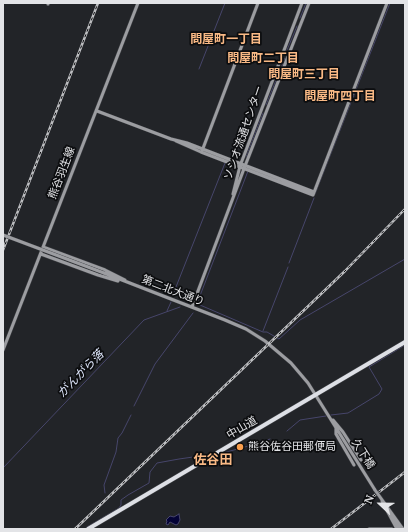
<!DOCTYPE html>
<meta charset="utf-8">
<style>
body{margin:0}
#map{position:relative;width:408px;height:532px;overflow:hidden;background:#222428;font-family:"PT Serif",serif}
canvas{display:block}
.frame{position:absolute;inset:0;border:4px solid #e3e4e7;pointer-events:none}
.north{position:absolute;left:360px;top:484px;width:40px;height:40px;-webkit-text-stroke:3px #0c0d0f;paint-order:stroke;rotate:292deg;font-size:11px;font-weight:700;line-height:16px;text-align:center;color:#e3e4e7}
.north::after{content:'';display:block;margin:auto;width:14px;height:18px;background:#e3e4e7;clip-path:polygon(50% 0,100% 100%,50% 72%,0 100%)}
</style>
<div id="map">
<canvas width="408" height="532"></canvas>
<div class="frame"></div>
<div class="north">N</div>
</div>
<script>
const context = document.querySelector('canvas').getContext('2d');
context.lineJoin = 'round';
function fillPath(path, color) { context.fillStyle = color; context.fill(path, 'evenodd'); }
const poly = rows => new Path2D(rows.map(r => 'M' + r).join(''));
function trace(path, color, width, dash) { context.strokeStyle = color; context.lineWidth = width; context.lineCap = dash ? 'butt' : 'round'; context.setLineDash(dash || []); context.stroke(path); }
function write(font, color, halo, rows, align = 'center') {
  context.font = font + ' "PT Serif","Noto Sans JP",serif'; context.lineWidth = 3.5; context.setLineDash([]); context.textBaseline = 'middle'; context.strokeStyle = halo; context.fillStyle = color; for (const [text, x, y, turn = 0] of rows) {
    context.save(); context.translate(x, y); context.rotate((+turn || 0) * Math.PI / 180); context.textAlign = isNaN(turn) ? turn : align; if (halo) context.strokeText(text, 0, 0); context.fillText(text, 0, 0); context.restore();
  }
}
const water = poly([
 [179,514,180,520,178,524,176,525,170,522,168,525,166,524,167,521,166,520,170,516,174,517,179,514]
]);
fillPath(water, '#040336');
trace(water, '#47466b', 1);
trace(poly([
 [300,18,306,3],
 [287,50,297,26],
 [199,69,225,3],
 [266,105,285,58],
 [246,157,263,113],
 [315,194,390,3],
 [289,263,314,198],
 [174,292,225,163],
 [198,301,248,171],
 [200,305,263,332,267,332,279,339,300,320,405,259],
 [167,311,171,302],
 [263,331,288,267],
 [134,406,155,364,193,313],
 [331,415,348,413,379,394,382,389,369,367,405,345],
 [287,431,300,420,326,416],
 [211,459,223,453,259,443,270,439],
 [3,468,144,320,180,307],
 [105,493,104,485,116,452,118,438,122,433,131,415],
 [87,527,119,508,121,505,121,500,128,495,149,483,150,472,157,463,179,459,200,456,205,458]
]), '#47466b', 1);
const secondary = poly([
 [48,4,48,3],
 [97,111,171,139,187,143,314,192],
 [176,141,201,152,313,195,387,3],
 [202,151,258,3],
 [233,194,240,166,302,3],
 [43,247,105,270,125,280],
 [41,254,98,275,118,281],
 [104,273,225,320,246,329,265,341,291,363,308,383,375,490],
 [192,307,245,166,309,3],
 [3,350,138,3],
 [333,420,343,432,361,460],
 [336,428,336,434,354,465],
 [369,529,392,529]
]);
const highway = poly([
 [88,529,405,342]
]);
trace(secondary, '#3d3f43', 4);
trace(highway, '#3d3f43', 5);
trace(secondary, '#9c9da1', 3);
trace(highway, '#dddfe5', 4);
const rail = poly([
 [3,250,98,3],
 [75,529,345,271,405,209],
 [331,529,405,472]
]);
trace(rail, '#bdbec1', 2.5);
trace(rail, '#0c0d0f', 1, [3]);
const secondaryBridge = poly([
 [3,235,104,273],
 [375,490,403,529],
 [382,501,397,529],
 [390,514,400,529]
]);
trace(secondaryBridge, '#3d3f43', 4, []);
trace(secondaryBridge, '#9c9da1', 3);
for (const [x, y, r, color] of [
 [240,447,4,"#fa9f4e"]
]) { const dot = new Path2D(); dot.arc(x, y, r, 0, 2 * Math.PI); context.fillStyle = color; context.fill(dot); trace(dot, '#0c0d0f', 1.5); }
write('11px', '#e3e4e7', '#0c0d0f', [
 ["ソシオ流通センター",244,133,-71],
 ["熊谷羽生線",62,173,-69],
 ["第二北大通り",173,291,21],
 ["中山道",242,428,-30],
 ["久下橋",363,454,58]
]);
write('11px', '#e3e4e7', '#0c0d0f', [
 ["熊谷佐谷田郵便局",248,447]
], 'left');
write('bold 12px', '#f9b985', '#0c0d0f', [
 ["問屋町一丁目",226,40],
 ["問屋町二丁目",263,59],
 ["問屋町三丁目",304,75],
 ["問屋町四丁目",340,97]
]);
write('italic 12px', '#dce4f9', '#0c0d0f', [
 ["がんがら落",81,374,-46]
]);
write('bold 13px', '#f9b985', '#0c0d0f', [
 ["佐谷田",213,460]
]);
</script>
